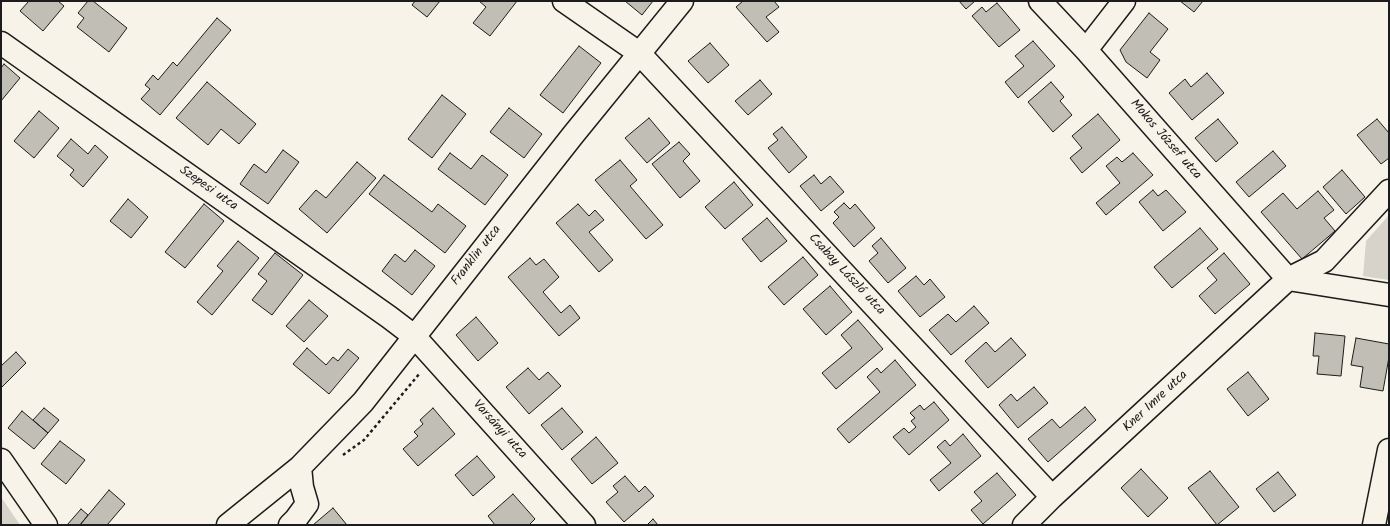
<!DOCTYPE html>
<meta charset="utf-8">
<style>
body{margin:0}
#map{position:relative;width:1390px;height:526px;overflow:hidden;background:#f7f3e8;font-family:Kalam,sans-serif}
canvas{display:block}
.frame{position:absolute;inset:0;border:2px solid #1c1c1c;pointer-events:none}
</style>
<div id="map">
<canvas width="1390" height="526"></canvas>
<div class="frame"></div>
</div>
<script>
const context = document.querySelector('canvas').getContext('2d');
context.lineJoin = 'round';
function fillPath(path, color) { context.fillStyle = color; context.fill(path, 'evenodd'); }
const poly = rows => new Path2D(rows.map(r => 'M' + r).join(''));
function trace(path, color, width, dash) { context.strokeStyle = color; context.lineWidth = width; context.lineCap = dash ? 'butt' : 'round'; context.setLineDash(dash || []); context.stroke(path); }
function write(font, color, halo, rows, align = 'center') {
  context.font = font + ' Kalam,sans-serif'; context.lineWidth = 3; context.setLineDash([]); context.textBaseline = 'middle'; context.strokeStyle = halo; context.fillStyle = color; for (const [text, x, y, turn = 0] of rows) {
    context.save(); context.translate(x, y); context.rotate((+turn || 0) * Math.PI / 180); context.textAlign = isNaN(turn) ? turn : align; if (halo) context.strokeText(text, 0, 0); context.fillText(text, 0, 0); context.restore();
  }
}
fillPath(poly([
 [1389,215,1389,280,1363,276,1366,241],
 [1,497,20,525,1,525]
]), '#d7d3cb');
const building = poly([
 [29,1,58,1,64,6,43,31,20,11,29,1],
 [88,1,93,1,127,28,109,52,77,27,84,18,78,13,88,1],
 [415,1,440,1,427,17,412,5,415,1],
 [479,1,517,1,490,36,473,23,486,7,479,1],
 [625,1,653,1,642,15,625,1],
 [743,1,774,1,779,7,766,17,779,32,767,42,736,7,743,1],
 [959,1,975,1,966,9,959,1],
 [1180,1,1203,1,1194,12,1180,1],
 [997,3,1020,30,999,47,972,16,982,7,986,12,997,3],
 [1149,13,1168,29,1150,52,1160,60,1147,78,1126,62,1120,50,1149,13],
 [217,18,231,30,160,115,141,99,150,89,145,85,153,75,158,80,173,62,177,66,217,18],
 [1033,41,1055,66,1018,98,1005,82,1024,66,1015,56,1033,41],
 [710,43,729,65,708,83,688,61,710,43],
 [579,46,601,63,563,113,540,95,579,46],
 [4,64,20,78,1,101,1,68,4,64],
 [1207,73,1224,93,1192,120,1169,93,1185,79,1191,87,1207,73],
 [760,80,772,94,748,115,735,101,760,80],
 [207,82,256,124,239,144,221,129,208,145,176,118,207,82],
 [1051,82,1064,97,1060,101,1072,115,1053,132,1028,102,1051,82],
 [442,95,466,114,432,158,408,139,442,95],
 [509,108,542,134,524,158,490,132,509,108],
 [39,111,59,128,34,158,14,141,39,111],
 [1098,114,1120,140,1082,173,1070,158,1082,148,1072,136,1098,114],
 [649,118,670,143,647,163,625,138,649,118],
 [1218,119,1238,143,1216,162,1195,138,1218,119],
 [1377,119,1389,133,1389,158,1381,164,1357,135,1377,119],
 [782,127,807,157,789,173,768,148,778,140,773,134,782,127],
 [71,139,88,154,95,145,108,157,83,187,70,175,74,170,57,156,71,139],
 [679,142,690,154,683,161,700,181,680,198,652,164,679,142],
 [283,150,299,162,268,204,240,184,254,164,266,173,283,150],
 [1273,151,1286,166,1249,197,1236,182,1273,151],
 [450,153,471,169,482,155,508,175,485,205,438,169,450,153],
 [1133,153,1153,175,1106,215,1096,203,1120,183,1106,166,1117,157,1122,162,1133,153],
 [620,160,637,180,630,186,663,225,646,239,595,180,620,160],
 [357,162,376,178,327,233,299,209,316,190,326,198,357,162],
 [1342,170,1365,197,1346,214,1323,187,1342,170],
 [384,175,432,212,438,204,466,226,445,253,369,194,384,175],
 [814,175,821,184,830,176,844,192,821,211,800,186,814,175],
 [734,182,753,205,725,229,705,207,734,182],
 [1153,190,1158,196,1166,190,1186,212,1163,231,1139,202,1153,190],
 [1318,191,1334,210,1324,218,1335,231,1302,259,1261,212,1283,193,1297,209,1318,191],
 [128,199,148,217,131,238,110,221,128,199],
 [844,203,850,209,855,204,875,228,854,247,833,223,839,217,834,212,844,203],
 [204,204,224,221,185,268,165,252,204,204],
 [578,204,589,216,595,210,604,220,589,232,613,260,599,272,556,223,578,204],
 [767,218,787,241,761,262,742,239,767,218],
 [1200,228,1218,249,1172,288,1154,267,1200,228],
 [881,238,906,268,888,283,869,261,878,253,872,246,881,238],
 [238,241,259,258,212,315,197,302,223,271,217,266,238,241],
 [415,250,435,266,412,295,382,271,395,254,405,262,415,250],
 [275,253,303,275,272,315,252,300,267,281,258,274,275,253],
 [1224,253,1250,284,1215,314,1199,296,1217,280,1207,268,1224,253],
 [803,257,818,275,784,305,768,287,803,257],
 [530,258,536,265,544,259,559,277,543,292,561,313,570,305,580,318,559,336,508,277,530,258],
 [916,276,924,285,930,279,945,297,920,317,898,291,916,276],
 [830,286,852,312,826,335,803,309,830,286],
 [309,300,328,316,304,342,286,326,309,300],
 [974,306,989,323,951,355,929,330,948,314,956,322,974,306],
 [476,317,498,343,478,361,456,335,476,317],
 [858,320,883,349,836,389,822,373,852,348,841,335,858,320],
 [1315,333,1345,336,1341,376,1317,374,1319,356,1313,356,1315,333],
 [1011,338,1026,355,988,388,965,361,986,342,995,352,1011,338],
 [1356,338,1389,344,1389,357,1383,391,1360,387,1363,367,1351,365,1356,338],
 [307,348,326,365,333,357,338,361,348,349,359,358,329,394,293,364,307,348],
 [16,352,26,363,1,388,1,366,16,352],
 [895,360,916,385,849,443,837,429,880,392,867,377,877,368,881,373,895,360],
 [528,368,539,380,548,372,561,386,529,414,506,387,528,368],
 [1248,372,1269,399,1248,416,1227,389,1248,372],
 [1034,387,1048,403,1018,428,999,405,1011,394,1017,401,1034,387],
 [934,402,949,420,909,455,893,437,904,428,909,433,916,427,911,421,915,418,910,413,920,405,924,410,934,402],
 [1085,407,1096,420,1048,462,1028,439,1052,419,1060,428,1085,407],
 [44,408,59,420,48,433,33,420,44,408],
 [433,408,455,434,418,466,403,449,418,436,414,432,423,424,420,420,433,408],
 [562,408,583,432,562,450,541,425,562,408],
 [22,411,48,433,34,449,8,428,22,411],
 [963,434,981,456,939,491,930,480,951,463,937,447,945,440,950,446,963,434],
 [596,437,618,463,592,484,571,459,596,437],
 [60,441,85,460,66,484,41,464,60,441],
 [477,456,495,477,473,496,455,475,477,456],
 [1141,469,1168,498,1148,517,1121,488,1141,469],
 [1210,471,1239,507,1217,525,1188,488,1210,471],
 [1278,472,1296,495,1274,512,1256,489,1278,472],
 [997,473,1016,495,983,524,971,510,982,501,974,492,997,473],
 [625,476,639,492,645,486,654,496,624,522,606,502,618,492,613,486,625,476],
 [109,490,125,504,107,525,80,525,109,490],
 [513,494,535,519,529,525,495,525,488,516,513,494],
 [333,508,347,525,313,525,333,508],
 [81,509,88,515,80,525,67,525,81,509],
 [653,519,658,525,647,525,653,519]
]);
fillPath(building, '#c0beb5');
trace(building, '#1c1c1c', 1);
const minor = poly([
 [564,1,639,53,1052,497],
 [1040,1,1086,50,1288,279],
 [1,43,389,317,414,336,584,525],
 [1086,50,1124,1],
 [1288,279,1389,295],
 [1,460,46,525],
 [228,525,300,467,363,402,573,135,682,1],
 [290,525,296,519,307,504,302,487,300,467],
 [1024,525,1052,497,1288,279,1324,261,1389,191],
 [1374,525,1389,450]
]);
trace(minor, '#1c1c1c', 25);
trace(poly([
 [343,455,364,440,420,373]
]), '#1c1c1c', 2.5, [3, 3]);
trace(minor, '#f7f3e8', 22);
write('13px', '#1c1c1c', '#f7f3e8', [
 ["Mokos József utca",1165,140,49],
 ["Szepesi utca",208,189,35],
 ["Franklin utca",477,256,-52],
 ["Csabay László utca",846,275,47],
 ["Kner Imre utca",1156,402,-43],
 ["Varsányi utca",499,430,48]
]);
</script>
